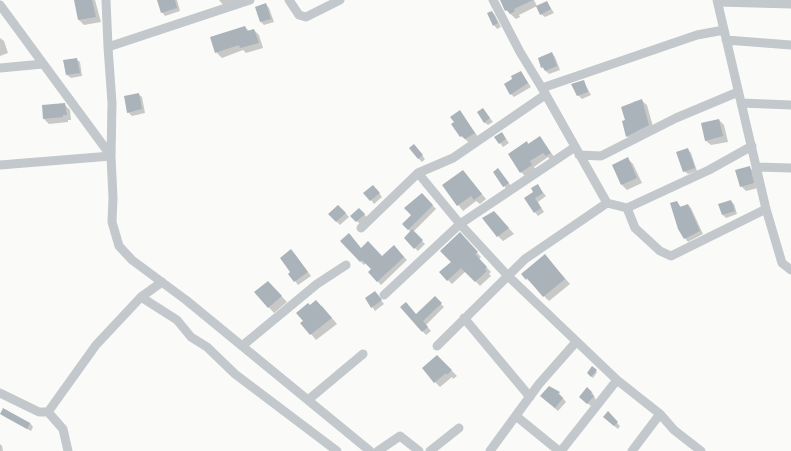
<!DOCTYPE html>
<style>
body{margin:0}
canvas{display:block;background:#fafaf8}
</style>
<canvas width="791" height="451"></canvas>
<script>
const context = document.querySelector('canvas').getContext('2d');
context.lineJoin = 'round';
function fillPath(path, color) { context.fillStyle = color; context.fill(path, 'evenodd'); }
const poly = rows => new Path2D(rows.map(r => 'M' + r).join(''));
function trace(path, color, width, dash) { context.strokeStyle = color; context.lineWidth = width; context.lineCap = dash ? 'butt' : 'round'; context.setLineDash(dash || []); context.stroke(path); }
fillPath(poly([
 [75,0,95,0,101,22,84,25,79,20],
 [158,0,177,0,180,11,165,16,162,12],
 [219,0,236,0,224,6],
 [501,0,534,0,537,6,519,15,520,17,516,19,506,10],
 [547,2,554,13,545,17,541,14],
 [266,4,269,8,274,22,264,25,261,22,256,8],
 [492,12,495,15,501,27,497,29,494,25],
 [245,27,249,31,254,30,259,35,263,48,246,53,243,50,222,58,216,52],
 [0,38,4,41,8,53,0,56],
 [552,53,555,57,560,70,549,74,542,67],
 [76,59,80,62,82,76,71,78,67,75],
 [521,72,531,87,514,97,511,94,514,79],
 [584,82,591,95,582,99,578,95],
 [138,94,142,97,145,113,132,116,128,112],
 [641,100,647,105,654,130,632,141,627,136,633,102],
 [64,104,70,110,71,120,68,120,68,122,49,124,44,119],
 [483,109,493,122,488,125,484,122],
 [460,112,479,138,471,144,461,136,455,123],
 [719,120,724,125,728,142,711,145,705,140],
 [502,133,509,143,503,147,496,137],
 [540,138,555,158,551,161,548,157,534,167,536,170,526,177,521,172,527,143,529,145],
 [417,149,425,159,422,162,418,158],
 [687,149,691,153,697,171,688,174,684,171],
 [627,158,633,164,642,183,627,190,622,185],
 [749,167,755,172,758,188,746,191,741,186],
 [498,169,511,186,507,189,504,186],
 [463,171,486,199,480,204,476,201,463,211,443,185],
 [537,185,546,196,538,202,544,212,538,216,525,199,535,192],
 [376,189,382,197,374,204,371,200],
 [422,194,436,209,413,232,425,244,418,251,405,238,411,232,403,224,412,215],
 [731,201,734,204,737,214,726,218,723,215],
 [677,202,681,207,688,205,691,208,703,234,688,242,685,238],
 [342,209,349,217,340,225,329,214],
 [363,212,367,218,360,224,352,216],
 [499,217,514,234,503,241,498,236],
 [460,234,481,257,479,259,491,272,489,274,491,276,480,286,466,271,452,284,448,280],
 [341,241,382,257,394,246,407,260,381,285,369,272,372,269,366,263,364,265],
 [294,253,311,276,298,285,290,274,292,272],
 [545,255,570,284,549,301,522,274],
 [268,282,287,302,274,313,256,293],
 [375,292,384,304,375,311,367,299],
 [435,298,444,307,426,325,431,331,426,335,402,308,416,316],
 [310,306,322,306,337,324,316,340,302,323,304,321],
 [437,356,457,376,453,379,452,377,440,387,435,382],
 [592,368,597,372,593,378,588,373],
 [549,387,559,393,566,402,558,411,544,399],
 [592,392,596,400,591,406,583,400],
 [4,410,30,423,33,427,31,431,5,417,1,414],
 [608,413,620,426,618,429,608,421],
 [0,444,2,446,3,451,0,451]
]), '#0003');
fillPath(poly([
 [74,0,92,0,96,17,78,20],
 [157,0,175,0,177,8,161,13],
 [500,0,533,0,514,9,515,11,510,14,507,10,505,11],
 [547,1,551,9,540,15,536,6],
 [266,3,271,19,260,22,255,7],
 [492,11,498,23,493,26,487,13],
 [245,26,247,31,254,29,259,43,240,48,239,45,215,53,210,37],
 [552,52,557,66,545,71,543,67,541,68,538,58],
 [77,58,80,73,66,75,63,60],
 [521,71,528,83,510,95,504,84,512,79,511,76],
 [584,80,588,92,577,96,571,84],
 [139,93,142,109,127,113,124,96],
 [642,99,649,125,626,137,622,121,625,120,621,107],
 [65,103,67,115,63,115,63,117,43,119,42,105],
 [483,108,490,118,484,123,477,112],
 [460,110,475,133,465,139,462,136,460,137,451,124,454,122,450,117],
 [719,119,723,136,705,141,701,123],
 [502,132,506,139,499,144,494,137],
 [540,136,551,153,546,156,543,153,530,161,532,165,520,173,508,154,527,141,528,144],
 [414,144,423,155,418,159,409,148],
 [688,148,695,168,683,172,676,152],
 [628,157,637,178,621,185,612,165],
 [750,166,754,183,740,187,735,170],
 [498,168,509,183,503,187,493,172],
 [463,170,482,194,474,200,471,196,457,206,442,185],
 [538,184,543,193,535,198,541,208,534,213,524,198,533,192,531,188],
 [373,185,380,193,370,201,363,193],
 [422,193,433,205,408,230,402,224,411,215,404,208],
 [731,200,735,211,722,215,718,204],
 [677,201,680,207,688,204,700,231,684,239,678,229,670,203],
 [338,205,346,213,336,222,328,214],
 [359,208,365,214,356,222,350,216],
 [494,211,509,228,497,237,482,218],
 [412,229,423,240,414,249,404,238],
 [460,232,478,252,475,254,487,267,485,269,487,271,475,282,461,268,447,281,439,272,451,262,440,251],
 [349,233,361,248,368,241,382,256,394,245,404,257,377,282,368,272,371,269,362,260,360,262,340,241],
 [291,249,308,272,294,282,288,274,290,272,280,258],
 [545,254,565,279,543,297,527,278,526,280,521,274],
 [268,281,282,296,268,308,254,292],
 [375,291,382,300,371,308,365,298],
 [435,296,442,303,423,321,428,327,422,332,400,307,406,302,416,314],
 [316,300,332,318,310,335,300,323,303,321,296,313,308,303,310,305],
 [437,355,452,370,447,375,446,373,434,383,422,368],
 [592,366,597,370,591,377,587,373],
 [549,386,560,392,558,394,563,398,555,408,540,396],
 [587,387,592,392,591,394,594,396,587,404,579,397],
 [3,408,30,423,27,429,0,414],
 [608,411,618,422,614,426,603,417]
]), '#aab3b9');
trace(poly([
 [106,0,108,47],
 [289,0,299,15,306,17,340,0],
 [493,0,520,52,542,88,607,203,627,208,709,170,752,146],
 [717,0,766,209,782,263,791,270],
 [718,2,791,4],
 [0,5,111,156],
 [726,40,791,45],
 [0,68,43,64],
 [542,88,697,35,724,30],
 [741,103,791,105],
 [579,155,601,156,676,118,738,92],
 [111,156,112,103,108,47,250,0],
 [0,165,111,156,113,198,112,222,119,246,132,260,186,300,370,451],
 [757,167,791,168],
 [418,173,460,224,508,276,617,380,660,414,674,430,701,451],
 [627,208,635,228,660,251,671,256,766,209],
 [361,228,418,173,453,158,545,95],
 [384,295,460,224,575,147],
 [141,297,177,320,191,337,207,347,235,374,337,451],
 [464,318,530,397],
 [242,346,317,284,346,265],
 [437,346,525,259,607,203],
 [0,393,39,412,48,412,63,429,68,451],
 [308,400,363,354],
 [48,412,96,345,141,297,162,282],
 [516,416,559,451],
 [378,451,400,436,419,451],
 [430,451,459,428],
 [490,451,539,384,576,342],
 [561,451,617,380],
 [632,451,660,414]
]), '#c3c8cc', 9);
</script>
